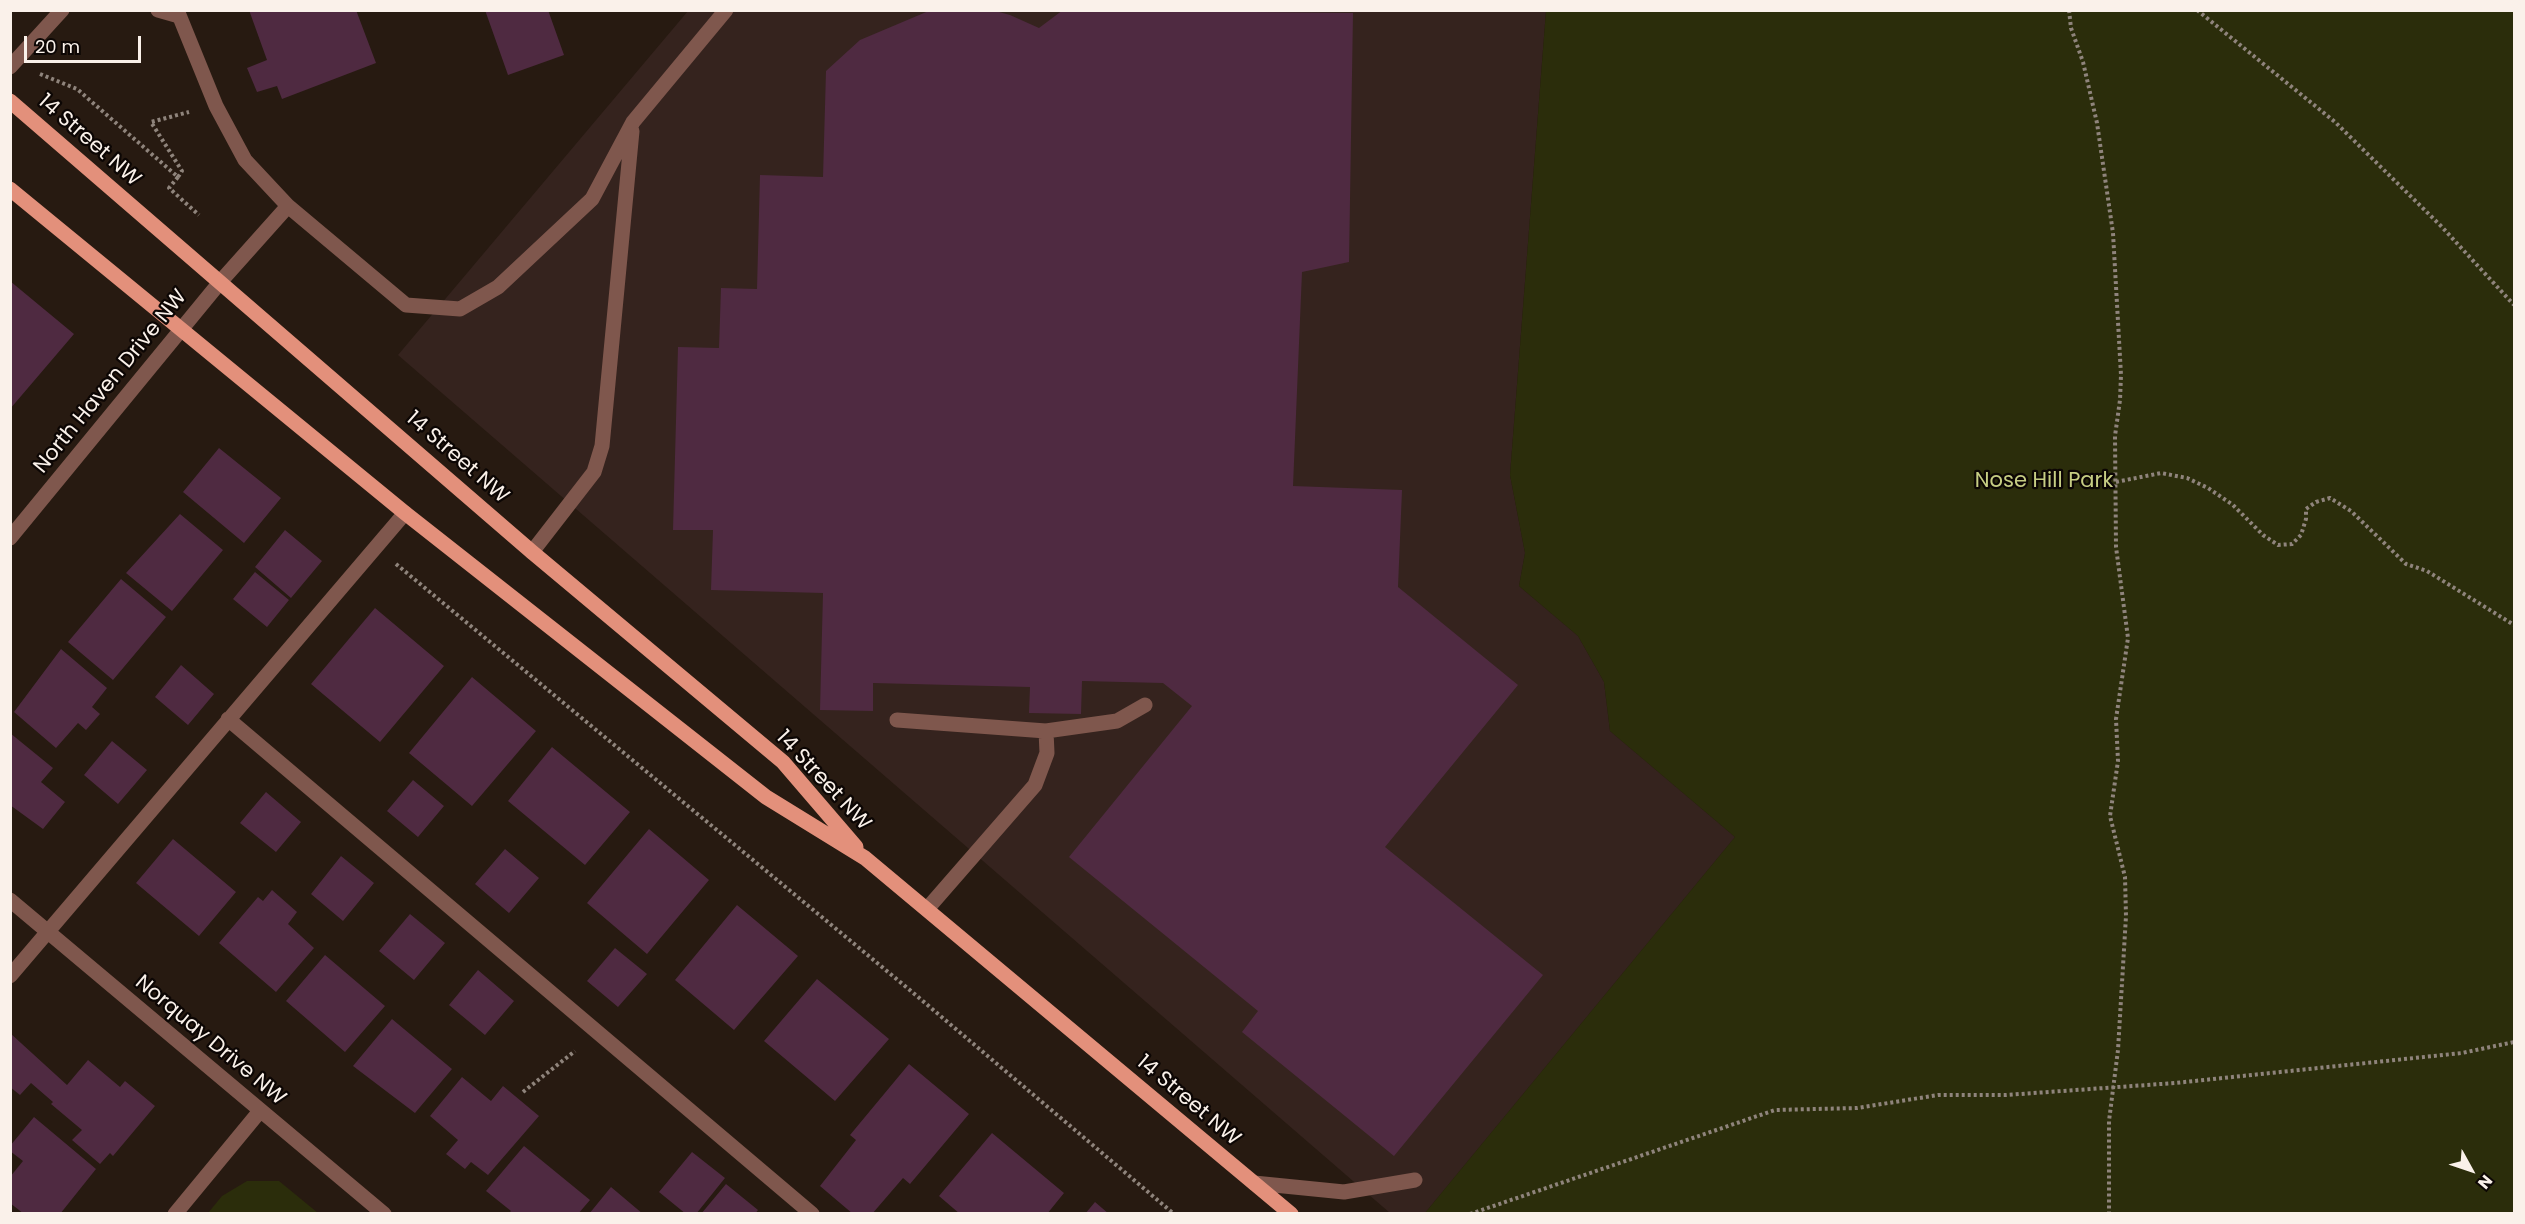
<!DOCTYPE html>
<style>
body{margin:0}
#map{position:relative;width:2525px;height:1224px;overflow:hidden;background:#271a11;font-family:Poppins,sans-serif}
canvas{display:block}
.frame{position:absolute;inset:0;border:12px solid #faf1ea;pointer-events:none}
.north{position:absolute;left:2441px;top:1140px;width:60px;height:60px;-webkit-text-stroke:4px #0c0604;paint-order:stroke;rotate:130deg;font-size:16px;font-weight:700;line-height:24px;text-align:center;color:#faf1ea}
.north::after{content:'';display:block;margin:auto;width:21px;height:27px;background:#faf1ea;clip-path:polygon(50% 0,100% 100%,50% 72%,0 100%)}
.scale{position:absolute;left:24px;top:36px;width:117px;height:27px;box-sizing:border-box;border:3px solid #faf1ea;border-top:0;padding-left:8px;font-size:18px;line-height:21px;white-space:nowrap;color:#faf1ea;-webkit-text-stroke:4px #0c0604;paint-order:stroke}
</style>
<div id="map">
<canvas width="2525" height="1224"></canvas>
<div class="frame"></div>
<div class="north">N</div>
<div class="scale">20 m</div>
</div>
<script>
const context = document.querySelector('canvas').getContext('2d');
context.lineJoin = 'round';
function fillPath(path, color) { context.fillStyle = color; context.fill(path, 'evenodd'); }
const poly = rows => new Path2D(rows.map(r => 'M' + r).join(''));
function trace(path, color, width, dash) { context.strokeStyle = color; context.lineWidth = width; context.lineCap = dash ? 'butt' : 'round'; context.setLineDash(dash || []); context.stroke(path); }
function write(font, color, halo, rows, align = 'center') {
  context.font = font + ' Poppins,sans-serif'; context.lineWidth = 4.5; context.setLineDash([]); context.textBaseline = 'middle'; context.strokeStyle = halo; context.fillStyle = color; for (const [text, x, y, turn = 0] of rows) {
    context.save(); context.translate(x, y); context.rotate((+turn || 0) * Math.PI / 180); context.textAlign = isNaN(turn) ? turn : align; if (halo) context.strokeText(text, 0, 0); context.fillText(text, 0, 0); context.restore();
  }
}
fillPath(poly([
 [688,11,1546,11,1510,475,1525,553,1519,586,1578,636,1604,682,1610,731,1735,837,1425,1213,1390,1213,398,355]
]), '#35231e');
fillPath(poly([
 [1546,11,2514,11,2514,1213,1425,1213,1735,837,1610,731,1604,682,1578,636,1519,586,1525,553,1510,475],
 [247,1181,279,1181,318,1213,208,1213,222,1196]
]), '#2b2d0b');
fillPath(poly([
 [249,10,356,10,376,63,282,99,277,86,257,92,247,68,267,60],
 [485,10,548,10,564,55,508,75],
 [931,10,992,10,1010,15,1039,28,1063,10,1353,13,1349,262,1302,272,1293,486,1402,490,1398,587,1518,685,1385,847,1543,975,1394,1156,1242,1032,1258,1011,1069,857,1192,706,1163,683,1082,681,1081,714,1029,713,1030,687,873,683,873,711,820,710,823,593,711,590,713,530,673,530,678,347,719,348,721,288,757,289,760,175,823,177,826,71,860,40],
 [10,281,74,334,10,409],
 [219,448,281,498,244,543,183,492],
 [180,514,223,550,172,611,126,573],
 [285,530,322,561,291,598,255,567],
 [255,572,289,600,267,627,233,599],
 [121,579,166,617,113,680,68,642],
 [375,608,444,666,380,742,311,684],
 [61,649,107,688,92,707,100,714,86,730,78,723,56,748,14,712],
 [181,665,214,694,188,725,155,697],
 [472,677,536,731,472,806,409,753],
 [10,733,53,768,41,782,65,802,43,829,10,805],
 [112,741,147,770,118,804,84,775],
 [552,747,630,812,585,865,508,801],
 [413,780,444,806,418,837,387,811],
 [266,792,301,822,276,852,240,823],
 [649,829,709,880,647,954,587,903],
 [173,839,236,892,199,936,136,883],
 [505,849,539,878,509,913,475,884],
 [341,856,374,883,343,921,311,894],
 [272,890,297,912,288,924,314,948,276,992,219,943,258,897,263,901],
 [737,905,798,956,734,1030,675,980],
 [410,914,445,943,414,980,379,951],
 [615,948,647,974,618,1007,587,981],
 [325,955,385,1006,345,1052,286,1001],
 [478,970,514,1001,485,1035,449,1005],
 [817,979,889,1039,835,1101,764,1041],
 [392,1019,452,1069,415,1113,353,1066],
 [10,1033,67,1085,88,1060,120,1087,125,1081,155,1106,113,1156,110,1153,100,1164,72,1140,82,1130,51,1104,53,1102,31,1083,20,1095,10,1087],
 [909,1064,969,1114,910,1184,903,1178,872,1214,853,1214,820,1186,856,1140,850,1135],
 [462,1077,491,1101,503,1086,539,1116,488,1175,471,1162,465,1169,446,1154,458,1140,430,1116],
 [34,1117,96,1169,60,1214,24,1214,10,1203,10,1177,23,1161,10,1151,10,1146],
 [992,1133,1064,1193,1047,1214,960,1214,939,1196],
 [524,1146,590,1200,578,1214,508,1214,511,1211,486,1191],
 [692,1152,725,1178,696,1214,686,1214,659,1192],
 [726,1184,758,1210,755,1214,701,1214],
 [611,1187,643,1214,589,1214],
 [1095,1202,1109,1214,1085,1214]
]), '#4f2a41');
trace(poly([
 [2069,10,2071,28,2083,62,2097,123,2113,233,2121,375,2120,400,2115,436,2116,547,2128,638,2116,719,2118,761,2110,816,2125,877,2126,916,2118,1050,2109,1121,2109,1214],
 [2197,10,2335,122,2441,226,2514,305],
 [40,74,77,89,178,177,169,188,199,215],
 [178,177,182,171,151,122,189,112],
 [2116,482,2161,473,2187,478,2208,488,2233,505,2263,535,2278,545,2292,544,2301,535,2306,519,2306,509,2316,502,2330,498,2351,511,2406,564,2427,571,2514,625],
 [396,564,911,991,1174,1214],
 [523,1092,575,1051],
 [1470,1214,1775,1110,1857,1108,1938,1095,2006,1095,2175,1083,2462,1053,2514,1042]
]), '#8f847c', 4, [3, 3]);
trace(poly([
 [158,10,179,16],
 [177,10,216,106,245,160,288,206],
 [10,67,62,10],
 [10,538,221,281,288,206,406,305,460,309,498,287,592,199,633,122,726,10],
 [532,552,594,472,602,446,632,131],
 [228,719,812,1214],
 [897,720,1046,731,1117,721,1145,705],
 [10,900,384,1214],
 [927,909,1035,785,1047,753,1046,731],
 [10,976,405,513],
 [1254,1183,1344,1192,1415,1180],
 [175,1214,260,1111]
]), '#7f574d', 15);
trace(poly([
 [10,101,532,552,783,762,856,847],
 [10,189,405,513,766,797,865,858,1291,1214]
]), '#e3907b', 15);
write('21px', '#faf1ea', '#0c0604', [
 ["14 Street NW",89,141,41],
 ["North Haven Drive NW",111,382,-51],
 ["14 Street NW",457,458,41],
 ["14 Street NW",823,781,47],
 ["Norquay Drive NW",210,1041,40],
 ["14 Street NW",1188,1101,40]
]);
write('21px', '#c6cd83', '#0c0604', [
 ["Nose Hill Park",2044,482]
]);
</script>
